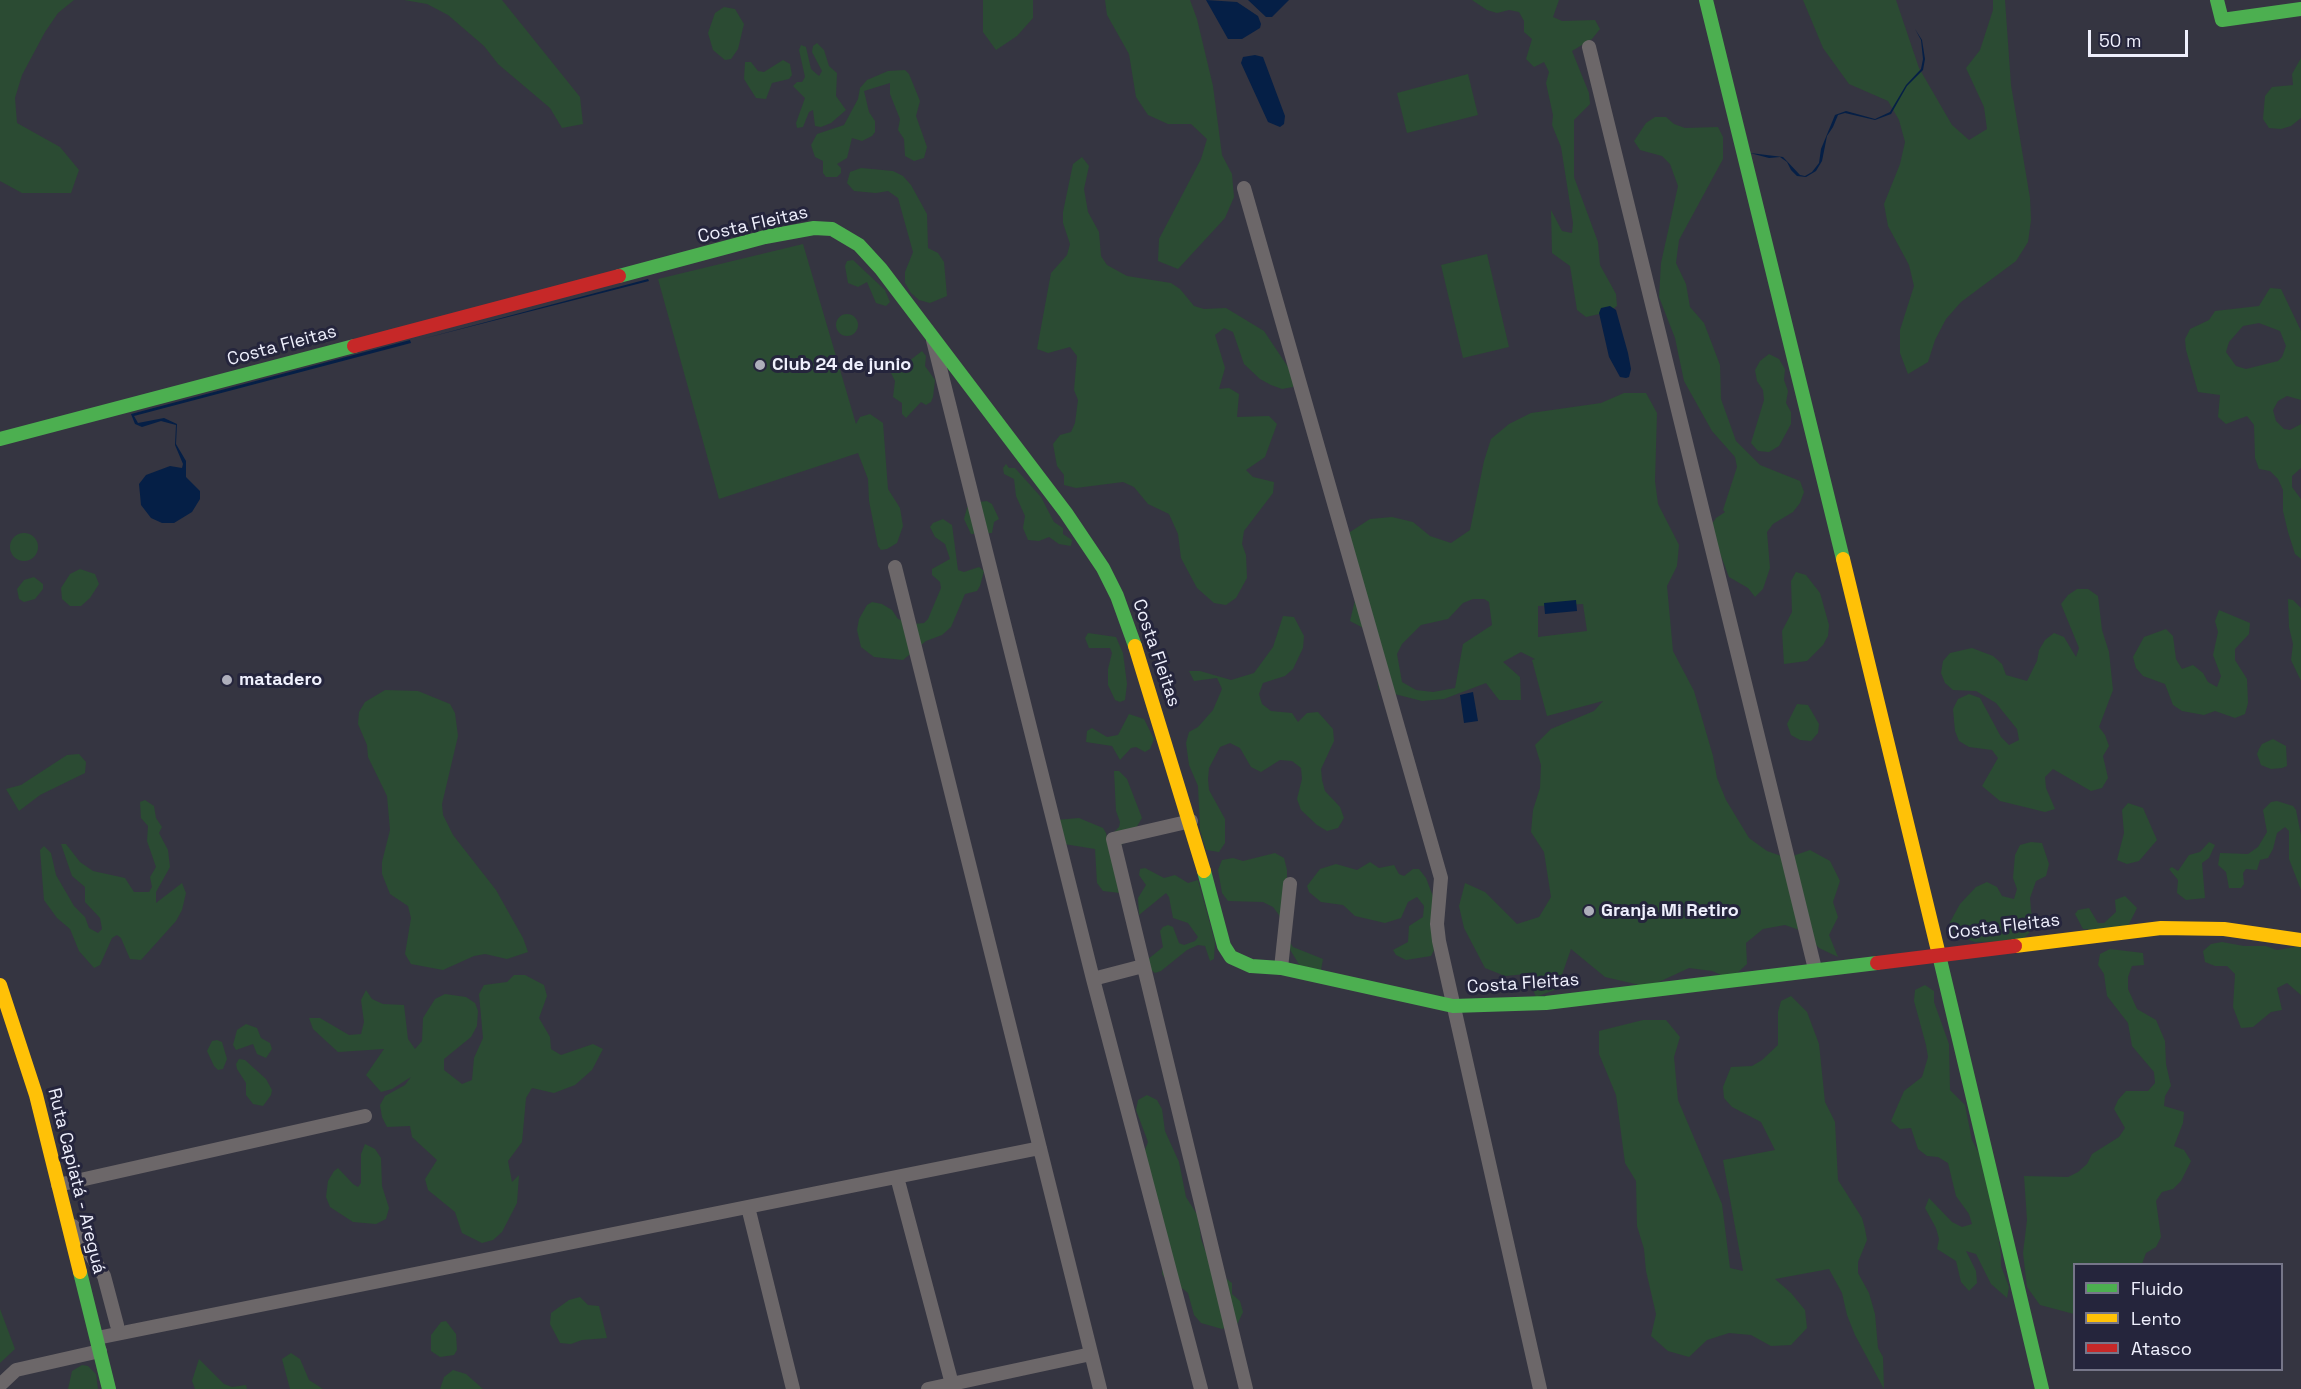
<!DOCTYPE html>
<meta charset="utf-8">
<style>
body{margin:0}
#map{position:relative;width:2301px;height:1389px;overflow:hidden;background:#353541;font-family:"Space Grotesk",sans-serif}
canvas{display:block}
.legend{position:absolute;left:2073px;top:1263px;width:210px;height:108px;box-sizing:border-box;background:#25253c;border:2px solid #767689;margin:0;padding:8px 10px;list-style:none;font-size:18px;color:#eff0fd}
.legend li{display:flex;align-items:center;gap:12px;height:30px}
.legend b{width:30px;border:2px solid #767689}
.scale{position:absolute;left:2088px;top:30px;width:100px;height:27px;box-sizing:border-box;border:3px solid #eff0fd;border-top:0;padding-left:8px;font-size:18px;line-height:21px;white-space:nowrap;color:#eff0fd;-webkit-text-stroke:4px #25253c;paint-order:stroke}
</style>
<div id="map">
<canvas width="2301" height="1389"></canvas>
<ul class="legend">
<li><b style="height:8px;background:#4caf50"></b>Fluido</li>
<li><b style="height:8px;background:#ffc107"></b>Lento</li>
<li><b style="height:8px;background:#c62828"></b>Atasco</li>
</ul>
<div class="scale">50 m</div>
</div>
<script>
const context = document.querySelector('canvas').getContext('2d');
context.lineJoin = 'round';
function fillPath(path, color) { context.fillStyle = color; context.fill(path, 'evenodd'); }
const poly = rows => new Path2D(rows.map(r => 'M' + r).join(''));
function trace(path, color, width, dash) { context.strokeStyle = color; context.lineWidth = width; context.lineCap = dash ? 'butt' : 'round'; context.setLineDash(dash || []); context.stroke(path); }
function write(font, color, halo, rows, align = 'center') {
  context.font = font + ' "Space Grotesk",sans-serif'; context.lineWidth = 6; context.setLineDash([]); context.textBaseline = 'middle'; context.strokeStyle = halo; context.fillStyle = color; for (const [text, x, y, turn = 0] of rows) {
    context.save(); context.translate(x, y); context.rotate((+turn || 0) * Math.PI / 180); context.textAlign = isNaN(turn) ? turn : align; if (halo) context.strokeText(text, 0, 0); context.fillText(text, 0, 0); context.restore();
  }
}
fillPath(poly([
 [0,0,74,0,58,13,45,32,22,75,15,98,17,123,60,147,79,170,71,193,22,193,0,181],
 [404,0,502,0,580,97,583,124,562,128,550,108,498,64,484,46,448,15,427,4],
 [983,0,1033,0,1033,18,1017,36,996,50,983,32],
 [1105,0,1190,0,1197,19,1213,86,1222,155,1232,174,1234,197,1225,218,1178,269,1158,261,1159,239,1201,159,1207,139,1191,124,1168,124,1148,115,1136,97,1129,54,1107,15],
 [1472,0,1559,0,1553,17,1562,21,1595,20,1600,29,1592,39,1572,51,1589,93,1590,104,1574,120,1574,177,1598,242,1600,265,1616,294,1617,306,1608,312,1586,317,1577,310,1570,266,1552,253,1551,210,1562,231,1572,233,1573,223,1561,147,1552,125,1553,115,1546,83,1549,72,1544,62,1534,67,1526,59,1532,39,1524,32,1524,21,1519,12,1509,10,1497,13,1487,10],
 [1803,0,1896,0,1919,68,1952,125,1969,140,1987,129,1984,107,1966,68,1980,50,1993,10,1993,0,2005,0,2011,85,2030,198,2031,220,2028,242,2016,261,1961,302,1946,319,1935,340,1928,362,1908,374,1900,353,1900,330,1914,286,1909,265,1888,226,1884,204,1900,164,1905,142,1899,120,1888,101,1849,84,1823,48],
 [724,7,735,9,744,24,738,49,731,59,725,60,713,50,708,33,715,13],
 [817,43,824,50,829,66,837,73,836,96,846,110,831,123,821,127,815,126,813,110,809,112,803,127,797,128,796,123,805,98,793,86,797,82,802,82,805,77,799,50,801,45,806,47,811,69,819,76,822,71,812,52,813,46],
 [2301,58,2301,118,2291,126,2281,129,2269,128,2263,119,2265,96,2272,87,2293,85,2292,74],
 [783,60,790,64,792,75,789,79,772,83,766,99,756,98,744,79,745,62,751,62,758,71,764,72],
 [905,70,909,74,920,101,916,116,927,147,924,158,914,161,905,156,904,139,898,130,900,119,890,94,890,83,864,91,869,112,875,121,875,132,872,136,862,141,852,138,847,158,837,164,841,168,841,173,837,177,826,177,823,173,823,161,815,157,811,145,817,134,844,125,858,99,860,88,867,80,888,71],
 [1468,74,1478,115,1407,133,1397,93],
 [1655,117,1666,117,1674,124,1685,128,1718,127,1723,137,1723,159,1679,240,1676,263,1686,284,1690,307,1704,323,1720,365,1721,399,1736,441,1760,465,1800,481,1804,492,1800,503,1793,512,1773,524,1767,532,1770,568,1763,589,1755,597,1748,588,1729,577,1710,527,1716,518,1725,512,1723,510,1737,467,1735,457,1712,431,1684,381,1675,338,1659,297,1661,263,1678,186,1670,164,1662,156,1640,150,1634,141,1646,123],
 [1082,157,1089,166,1084,189,1088,212,1099,232,1101,256,1107,265,1127,276,1171,283,1180,289,1194,306,1204,309,1226,308,1264,331,1294,376,1293,387,1282,389,1271,385,1260,379,1244,364,1233,332,1224,328,1215,335,1225,368,1219,389,1229,388,1239,394,1237,417,1269,416,1277,424,1265,457,1246,470,1253,477,1274,482,1273,493,1244,531,1242,544,1246,555,1247,578,1236,598,1226,605,1214,603,1197,588,1181,558,1178,534,1169,514,1148,504,1134,487,1123,482,1076,488,1064,485,1064,475,1057,466,1053,444,1060,435,1071,432,1075,423,1078,400,1074,390,1077,356,1070,347,1048,353,1037,349,1051,273,1067,255,1070,244,1063,223,1063,212,1073,164],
 [861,168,893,171,903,176,911,185,927,214,928,248,938,253,944,262,947,296,930,303,919,300,911,293,905,283,905,272,913,252,898,198,888,191,876,193,854,191,847,183,850,172],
 [803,244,856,424,860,417,870,414,883,423,888,489,900,508,903,526,897,543,887,549,881,550,878,546,869,501,868,479,858,453,719,499,658,279],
 [1487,254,1509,347,1463,358,1441,265],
 [853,260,885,290,890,302,886,306,876,303,867,282,858,287,848,283,845,266,847,261],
 [2270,288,2281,289,2301,331,2301,400,2287,396,2278,401,2273,410,2276,421,2284,429,2290,430,2301,424,2301,468,2292,476,2292,487,2301,499,2301,559,2295,554,2288,532,2283,511,2283,490,2278,479,2270,471,2259,469,2255,458,2254,425,2247,416,2226,424,2218,417,2220,395,2198,392,2186,350,2185,339,2190,329,2209,320,2215,311,2259,306],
 [2259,323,2280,331,2286,346,2282,357,2278,361,2246,369,2236,366,2226,352,2229,342,2243,326],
 '836 325a11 11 0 1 1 22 0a11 11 0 1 1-22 0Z',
 [922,351,926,356,925,366,935,380,933,397,931,402,926,405,921,402,906,418,902,414,902,403,893,397,895,381,890,371,893,366,904,365],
 [1769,354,1779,359,1785,369,1784,380,1788,391,1786,403,1791,412,1791,424,1779,446,1769,452,1758,451,1751,443,1764,400,1763,390,1757,381,1755,370,1760,361],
 [1624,393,1646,393,1657,413,1655,481,1658,504,1679,545,1677,566,1667,586,1673,651,1694,691,1713,756,1717,778,1726,800,1749,838,1767,851,1787,858,1810,850,1830,861,1840,881,1833,902,1838,917,1829,935,1838,957,1819,948,1805,932,1785,925,1763,929,1746,943,1747,964,1731,979,1712,971,1689,968,1648,987,1605,977,1571,949,1557,989,1536,997,1526,974,1505,976,1485,968,1464,928,1459,906,1465,883,1485,892,1517,924,1539,917,1551,897,1544,852,1531,832,1533,810,1540,788,1541,765,1535,745,1551,729,1594,711,1603,701,1547,716,1532,660,1535,659,1521,652,1503,662,1520,677,1521,700,1499,700,1486,683,1444,699,1422,701,1379,690,1369,631,1350,621,1361,575,1348,555,1350,532,1370,519,1392,517,1413,522,1430,536,1451,543,1470,530,1484,461,1491,439,1509,424,1531,413,1601,403],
 [1473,599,1484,599,1489,602,1492,625,1463,644,1455,688,1433,692,1416,690,1402,682,1397,654,1402,644,1421,625,1448,619,1463,603],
 [1583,604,1587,631,1538,637,1538,606],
 [1006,464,1009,468,1015,468,1041,497,1054,522,1063,528,1063,534,1072,540,1071,546,1059,544,1049,537,1039,541,1028,540,1023,528,1025,516,1016,496,1014,479,1004,474,1003,468],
 [987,501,992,504,999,519,994,522,992,533,971,534,964,519,967,508,970,503],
 [943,519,952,525,958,570,964,572,979,567,984,571,980,586,977,591,965,594,951,627,942,635,926,641,903,660,874,657,861,647,857,630,859,619,867,605,872,602,882,604,892,610,898,619,914,624,924,623,928,619,941,588,940,582,932,575,932,569,950,559,945,544,935,537,930,527,933,523],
 '10 547a14 14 0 1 1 28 0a14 14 0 1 1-28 0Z',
 [80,569,95,574,99,584,90,598,81,606,70,606,62,599,61,588,70,574],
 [1796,572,1806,575,1820,593,1829,625,1828,636,1823,645,1807,661,1784,664,1782,631,1792,612,1791,581],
 [34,577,43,584,43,589,35,599,24,602,19,599,17,589,24,580],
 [2077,589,2088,589,2098,596,2102,630,2109,652,2113,690,2099,727,2105,735,2109,746,2103,756,2108,778,2102,788,2091,791,2053,769,2045,777,2046,788,2055,809,2045,812,2000,801,1982,786,1998,758,1992,750,1969,747,1959,741,1955,731,1953,709,1958,699,1969,694,1980,698,2001,737,2009,745,2019,740,2017,729,1996,703,1976,691,1953,690,1945,683,1941,673,1943,661,1950,653,1972,648,1993,656,2002,664,2006,675,2027,681,2037,661,2039,650,2045,640,2054,633,2064,637,2076,657,2079,648,2061,604,2068,595],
 [2288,599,2293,600,2301,608,2301,681,2291,660,2293,644,2289,627],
 [2219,610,2250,623,2249,634,2235,649,2235,660,2247,679,2248,703,2245,714,2235,718,2215,711,2204,715,2182,711,2173,705,2165,684,2143,676,2136,668,2133,657,2144,637,2166,629,2173,636,2176,659,2182,669,2193,665,2203,673,2208,682,2217,687,2221,676,2213,655,2218,632,2215,621],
 [1283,616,1294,617,1304,636,1303,648,1293,669,1285,676,1263,683,1259,694,1262,704,1271,711,1292,713,1298,722,1307,713,1318,712,1333,729,1334,741,1321,769,1322,780,1325,791,1340,807,1344,818,1338,828,1327,831,1317,825,1301,810,1297,799,1302,779,1301,768,1292,761,1280,760,1261,772,1251,767,1240,748,1230,743,1220,747,1209,768,1208,779,1209,790,1225,819,1225,843,1219,852,1206,850,1200,830,1198,786,1189,765,1186,743,1189,732,1198,727,1213,710,1222,689,1217,678,1194,681,1189,671,1200,671,1231,680,1254,673,1273,647],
 [1088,633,1116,637,1123,653,1127,684,1125,700,1120,702,1115,700,1108,685,1108,669,1112,653,1110,648,1089,648,1085,638],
 [385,690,418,691,450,704,455,713,458,736,442,804,443,815,453,835,496,890,523,938,528,952,507,959,485,954,474,956,443,970,411,964,405,954,411,918,408,906,390,894,382,874,382,862,390,830,387,796,368,757,367,745,358,724,359,712,365,702],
 [1797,704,1808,705,1819,724,1818,733,1811,741,1800,740,1791,735,1787,724],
 [1129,714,1144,719,1154,739,1150,749,1145,752,1136,747,1131,748,1120,760,1112,746,1086,742,1087,731,1092,728,1107,737,1118,735],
 [2273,739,2286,746,2287,766,2282,768,2271,769,2261,765,2257,754,2259,749,2262,744],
 [79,754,86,762,85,773,40,795,19,811,6,789,21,785,67,755],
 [1114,771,1119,771,1127,779,1142,818,1136,828,1126,831,1126,842,1121,845,1111,835,1119,827,1120,822,1116,811],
 [145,800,154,806,156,818,162,827,159,833,168,850,170,867,156,892,156,903,182,883,186,893,182,910,176,921,141,960,130,959,121,938,117,935,112,938,100,965,94,968,79,951,70,929,57,918,44,900,40,850,44,846,51,853,56,875,74,906,85,917,89,928,98,933,102,929,100,918,85,902,85,887,72,876,61,844,66,844,80,862,93,871,125,878,134,892,149,892,152,887,150,877,156,867,147,841,148,826,141,818,140,802],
 [2277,801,2293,806,2296,810,2301,835,2301,890,2289,859,2289,831,2285,827,2277,833,2273,849,2268,858,2260,860,2257,870,2246,869,2243,873,2244,884,2241,888,2229,888,2226,872,2218,865,2220,853,2248,854,2258,847,2267,832,2263,810,2271,802],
 [2128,803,2143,808,2157,840,2139,861,2127,864,2117,860,2124,833,2122,810],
 [1079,818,1103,828,1106,833,1120,893,1103,891,1097,883,1095,849,1064,844,1056,820],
 [2031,842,2042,843,2049,864,2046,876,2036,881,2030,898,2032,921,2030,932,2021,941,1975,942,1952,934,1949,924,1960,904,1976,887,1987,882,1997,887,2002,896,2014,899,2017,889,2013,878,2015,855,2020,845],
 [2209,842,2215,845,2209,858,2202,863,2205,898,2186,900,2177,893,2178,880,2169,869,2172,867,2178,871,2189,855,2200,852],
 [1275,853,1284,858,1287,870,1287,938,1293,947,1323,959,1321,970,1300,966,1289,948,1279,915,1273,907,1263,902,1228,901,1222,893,1218,870,1222,860,1233,858,1243,861],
 [1370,862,1379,868,1394,865,1399,874,1404,876,1413,869,1419,869,1426,878,1434,899,1432,928,1434,950,1431,956,1406,960,1396,955,1393,950,1408,942,1409,926,1423,917,1424,906,1417,897,1408,902,1401,918,1385,923,1355,916,1343,905,1321,902,1309,892,1307,886,1320,869,1336,864,1357,870],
 [1145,868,1164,878,1175,875,1188,883,1198,880,1215,942,1214,959,1210,961,1205,946,1198,945,1187,950,1161,971,1155,973,1151,970,1147,960,1163,947,1160,931,1163,927,1168,925,1173,927,1179,943,1184,945,1195,941,1198,937,1188,923,1173,918,1169,897,1166,893,1139,915,1138,898,1146,885,1139,875,1140,869],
 [2125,896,2137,908,2125,932,2083,929,2075,914,2078,910,2089,908,2098,923,2104,923,2116,912,2115,900],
 [2222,942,2244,946,2266,946,2277,950,2301,946,2301,995,2287,983,2277,988,2282,1010,2271,1012,2253,1027,2241,1028,2233,1007,2235,974,2227,966,2215,966,2205,962,2203,951,2211,944],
 [2110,949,2143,953,2144,965,2132,966,2128,977,2128,989,2137,1009,2156,1020,2165,1041,2166,1064,2171,1086,2165,1096,2164,1106,2184,1112,2183,1123,2174,1146,2184,1150,2191,1161,2181,1181,2173,1189,2162,1192,2156,1201,2161,1237,2156,1247,2146,1253,2142,1264,2074,1264,2074,1314,2040,1305,2027,1287,2023,1253,2027,1220,2024,1176,2068,1177,2078,1172,2087,1164,2092,1154,2119,1137,2125,1128,2114,1109,2118,1100,2126,1091,2148,1091,2155,1083,2154,1072,2132,1046,2128,1023,2107,996,2104,974,2098,965,2100,954],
 [514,975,525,975,544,985,547,996,539,1018,550,1037,551,1049,561,1055,593,1044,603,1049,592,1070,575,1085,554,1093,532,1088,526,1098,522,1142,508,1161,512,1182,519,1175,517,1203,502,1232,493,1240,482,1243,462,1233,455,1212,428,1190,425,1179,437,1160,412,1137,410,1126,387,1127,382,1117,380,1105,385,1096,405,1085,411,1077,392,1089,381,1092,366,1075,384,1049,338,1052,313,1029,309,1018,320,1018,349,1035,361,1034,364,1022,361,1000,366,990,372,999,383,1004,404,1005,408,1039,415,1049,422,1041,423,1018,435,999,445,994,466,997,475,1003,478,1011,477,1026,471,1037,444,1059,444,1070,462,1084,472,1080,474,1058,483,1038,479,994,484,985,507,982],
 [1925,985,1934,991,1934,1002,1949,1044,1950,1090,1965,1105,1972,1140,1987,1170,2001,1254,2001,1266,2009,1287,2007,1298,1991,1284,1976,1254,1966,1251,1976,1271,1977,1283,1969,1291,1961,1282,1956,1261,1937,1249,1939,1239,1936,1228,1925,1208,1929,1198,1952,1222,1962,1227,1972,1224,1969,1214,1956,1196,1948,1163,1938,1157,1927,1156,1918,1149,1911,1128,1900,1129,1891,1121,1904,1091,1922,1077,1928,1057,1926,1045,1914,1001,1915,990],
 [1791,996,1807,1012,1819,1044,1825,1102,1835,1122,1838,1180,1862,1218,1865,1229,1867,1240,1858,1262,1858,1273,1869,1293,1875,1314,1878,1348,1883,1357,1884,1389,1855,1335,1847,1315,1842,1293,1829,1269,1775,1279,1791,1293,1805,1310,1807,1328,1791,1345,1771,1346,1751,1335,1729,1333,1707,1340,1689,1357,1668,1351,1651,1336,1656,1314,1646,1271,1644,1249,1637,1226,1636,1181,1625,1163,1616,1095,1599,1054,1599,1031,1643,1020,1666,1020,1680,1037,1674,1057,1678,1100,1722,1204,1730,1268,1743,1271,1723,1160,1775,1150,1761,1122,1732,1107,1724,1098,1723,1087,1731,1067,1752,1066,1762,1060,1778,1045,1778,1012,1781,1001],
 [246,1024,257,1028,261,1038,270,1043,272,1049,266,1058,257,1054,253,1044,236,1050,233,1045,237,1030],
 [217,1040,222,1042,227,1059,223,1069,218,1070,214,1066,207,1051,212,1041],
 [239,1059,245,1060,266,1079,272,1090,271,1095,263,1106,253,1104,246,1095,246,1083,237,1069,236,1064],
 [1147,1095,1157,1100,1162,1109,1165,1131,1179,1162,1186,1197,1198,1216,1201,1239,1205,1250,1215,1270,1232,1283,1232,1294,1240,1301,1243,1312,1238,1323,1222,1329,1201,1323,1194,1315,1188,1293,1179,1286,1168,1283,1162,1274,1163,1263,1144,1152,1148,1142,1136,1110,1138,1100],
 [365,1144,375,1149,381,1158,382,1186,389,1208,386,1219,376,1224,353,1222,330,1207,326,1197,328,1181,334,1171,338,1168,353,1184,358,1187,361,1183,361,1154],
 [580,1297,588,1305,599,1306,607,1338,582,1340,571,1344,560,1343,550,1324,551,1313,569,1300],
 [0,1309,15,1349,0,1363],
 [446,1321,456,1334,457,1350,454,1355,440,1357,431,1351,431,1335,441,1322],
 [291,1353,300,1359,309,1380,323,1389,290,1389,282,1359],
 [199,1359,224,1384,232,1387,246,1385,247,1389,195,1389,192,1381],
 [82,1365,88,1366,96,1374,98,1389,68,1389,72,1371],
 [453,1370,466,1374,483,1389,440,1389,444,1377]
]), '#2b4b33');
fillPath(poly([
 [1206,0,1237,2,1258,16,1261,24,1260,28,1242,39,1228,39],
 [1248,0,1289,0,1272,17,1266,17],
 [1915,29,1922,40,1925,59,1923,70,1907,86,1891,114,1875,120,1845,113,1838,115,1833,127,1827,136,1822,161,1816,171,1806,177,1797,176,1791,170,1787,162,1780,157,1769,158,1750,153,1783,157,1800,175,1805,176,1812,172,1819,163,1821,149,1835,115,1846,111,1875,119,1890,112,1906,85,1921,69,1923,59,1921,40],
 [1255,55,1263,57,1285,116,1284,124,1280,127,1268,122,1241,63,1243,57],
 [648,279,649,281,422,339],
 [1610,306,1616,310,1628,353,1631,369,1629,377,1626,378,1620,377,1609,357,1599,313,1601,308],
 [410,340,411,343,134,416,138,423,164,418,177,424,176,444,186,461,186,477,200,491,200,499,192,512,174,523,162,523,151,518,141,505,139,484,146,475,170,466,182,468,183,464,175,445,176,425,161,421,142,427,135,424,131,414],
 [1576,600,1577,611,1545,614,1544,603],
 [1473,692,1478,721,1464,723,1460,695]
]), '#051f46');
trace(poly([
 [1589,47,1815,969],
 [1244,188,1441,878,1437,924,1439,941,1540,1389],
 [933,340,1093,979,1201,1389],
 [895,567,1100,1389],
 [1191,821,1113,839,1246,1389],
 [1281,968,1290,884],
 [1093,979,1143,966],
 [897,1177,952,1384],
 [58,1185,365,1116],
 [748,1207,793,1389],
 [73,1226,104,1276,117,1325],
 [97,1338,1040,1148],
 [0,1385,16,1370,100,1351],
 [928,1389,1091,1354]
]), '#6c6769', 14);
trace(poly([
 [1706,0,1843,559],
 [2217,0,2222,20,2301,9],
 [619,276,765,237,814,228,832,229,859,245,881,269,1066,513,1103,568,1117,596,1135,646],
 [0,439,354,346],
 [1204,871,1224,946,1231,957,1251,966,1281,968,1453,1006,1546,1003,1877,963],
 [1939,955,2042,1389],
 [80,1272,109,1389]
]), '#4caf50', 14);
trace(poly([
 [1843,559,1939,955],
 [1135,646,1204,871],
 [2015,946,2161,928,2224,929,2301,940],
 [0,985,36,1095,80,1272]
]), '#ffc107', 14);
trace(poly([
 [354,346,619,276],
 [1877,963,2015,946]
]), '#c62828', 14);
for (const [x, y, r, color] of [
 [760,365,6,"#aeafbb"],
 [227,680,6,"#aeafbb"],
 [1589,911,6,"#aeafbb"]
]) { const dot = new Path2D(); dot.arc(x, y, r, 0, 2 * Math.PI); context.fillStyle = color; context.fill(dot); trace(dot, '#25253c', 2); }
write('18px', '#eff0fd', '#25253c', [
 ["Costa Fleitas",753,225,-13],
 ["Costa Fleitas",282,346,-15],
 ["Costa Fleitas",1156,653,71],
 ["Costa Fleitas",2004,927,-7],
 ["Costa Fleitas",1523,984,-4],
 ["Ruta Capiatá - Areguá",76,1181,76]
]);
write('bold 18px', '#eff0fd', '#25253c', [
 ["Club 24 de junio",772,365],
 ["matadero",239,680],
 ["Granja Mi Retiro",1601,911]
], 'left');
</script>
